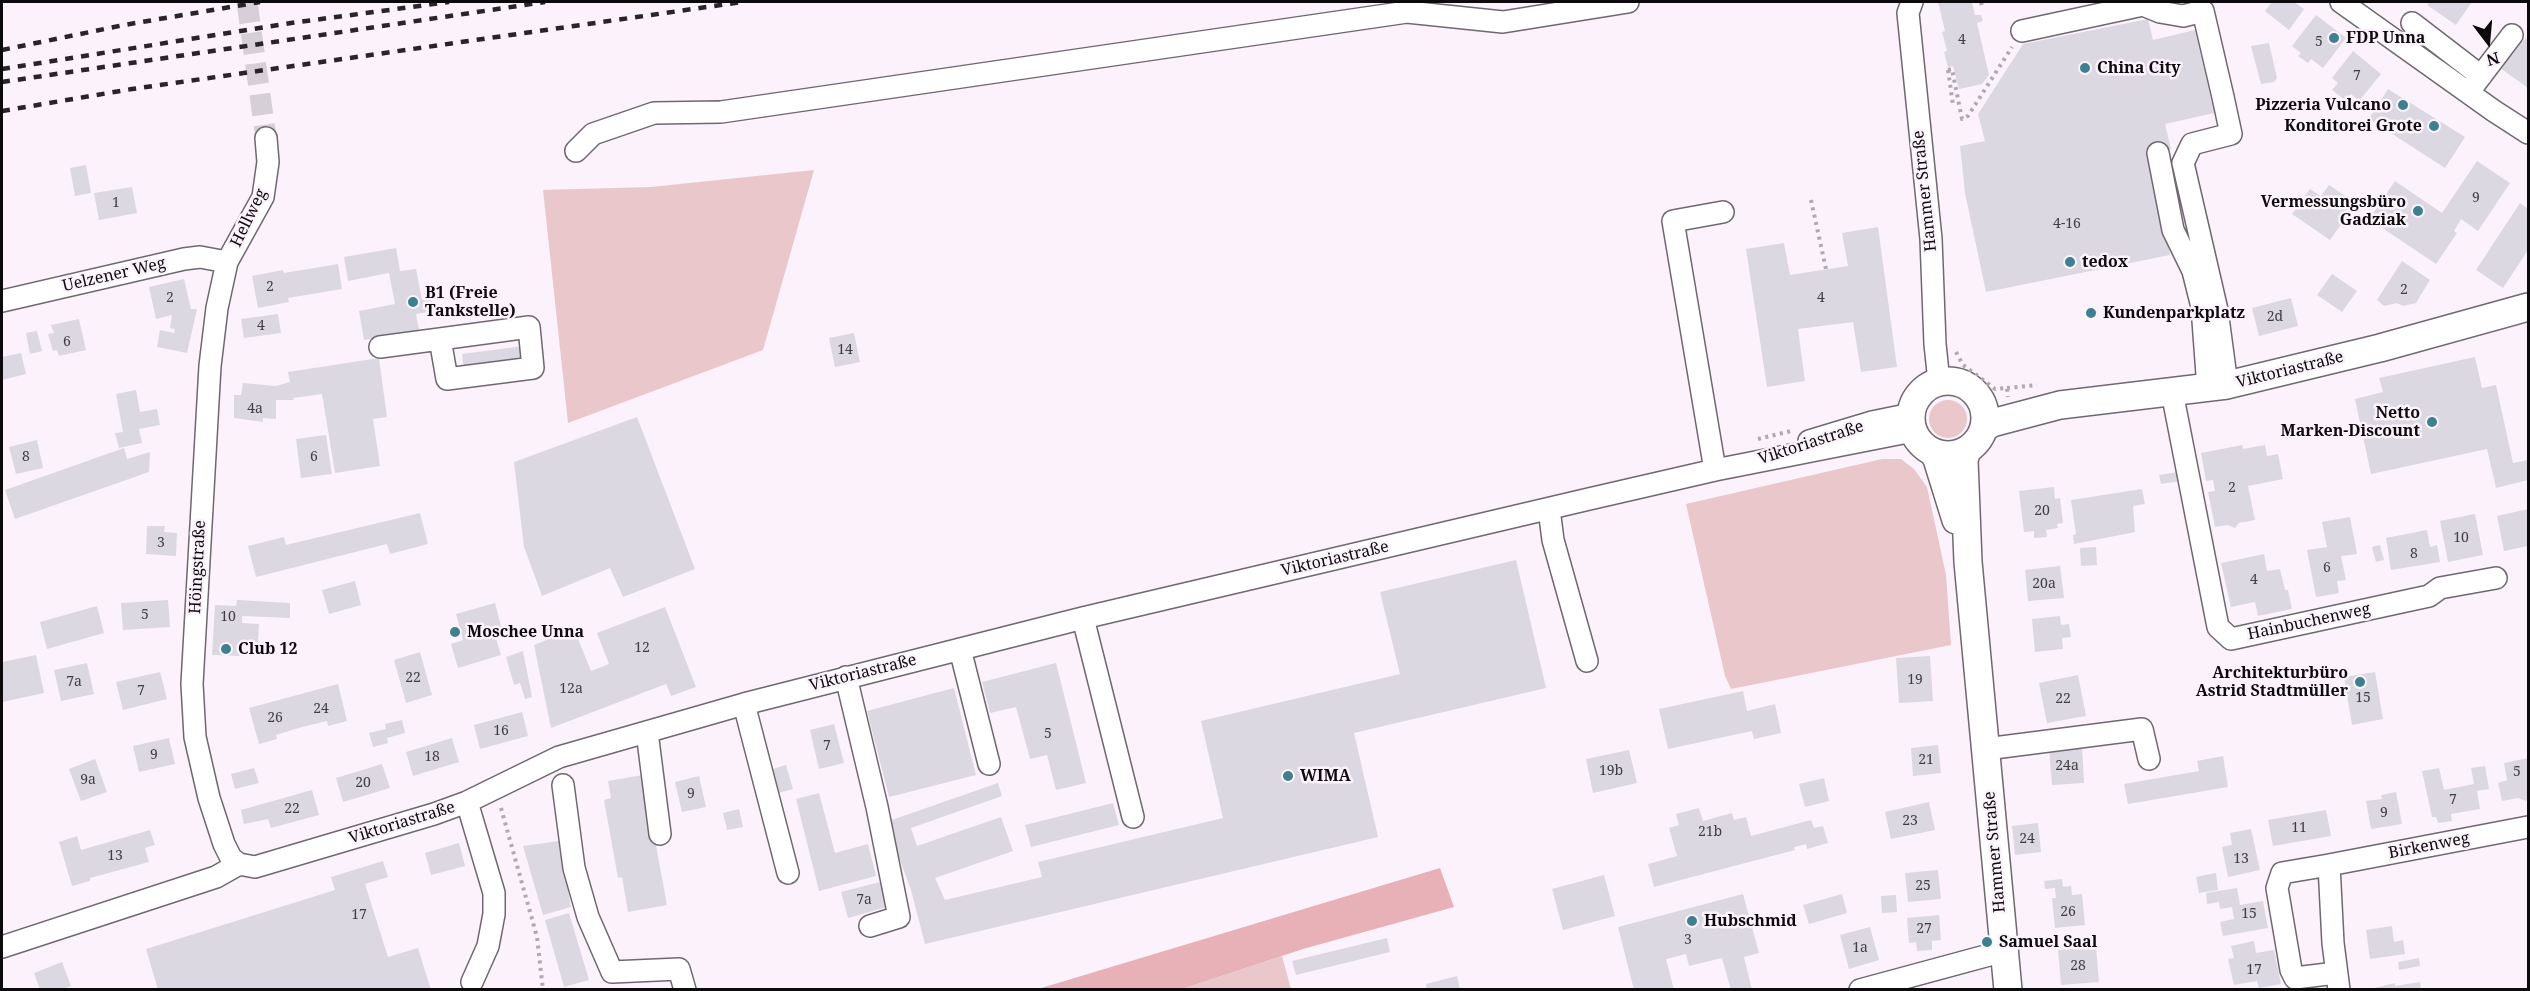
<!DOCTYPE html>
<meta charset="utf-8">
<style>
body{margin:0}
#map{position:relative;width:2530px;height:991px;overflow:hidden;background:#fbf2fb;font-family:"Noto Serif",serif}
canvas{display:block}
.frame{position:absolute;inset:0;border:3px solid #0d0a0d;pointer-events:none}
.north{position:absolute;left:2458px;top:12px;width:60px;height:60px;-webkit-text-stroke:4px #fbf2fb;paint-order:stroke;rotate:164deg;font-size:16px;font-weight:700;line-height:24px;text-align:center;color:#0d0a0d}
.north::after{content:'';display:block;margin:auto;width:21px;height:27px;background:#0d0a0d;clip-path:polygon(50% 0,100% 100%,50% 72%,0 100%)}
</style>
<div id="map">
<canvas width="2530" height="991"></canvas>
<div class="frame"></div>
<div class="north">N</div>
</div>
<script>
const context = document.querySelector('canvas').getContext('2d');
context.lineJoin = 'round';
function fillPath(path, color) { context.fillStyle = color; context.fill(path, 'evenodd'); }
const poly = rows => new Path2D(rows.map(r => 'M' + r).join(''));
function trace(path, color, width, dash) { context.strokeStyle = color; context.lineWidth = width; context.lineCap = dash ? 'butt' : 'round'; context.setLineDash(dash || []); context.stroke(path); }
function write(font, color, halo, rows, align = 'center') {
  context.font = font + ' "Noto Serif",serif'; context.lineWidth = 5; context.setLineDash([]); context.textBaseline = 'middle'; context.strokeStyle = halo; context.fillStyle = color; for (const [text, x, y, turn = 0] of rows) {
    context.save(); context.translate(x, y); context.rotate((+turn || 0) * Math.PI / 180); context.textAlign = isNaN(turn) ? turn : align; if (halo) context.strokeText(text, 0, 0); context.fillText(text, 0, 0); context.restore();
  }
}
fillPath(poly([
 [814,170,763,350,568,423,543,190,651,187],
 '1929 419a19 19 0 1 1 38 0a19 19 0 1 1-38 0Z',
 [1882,459,1901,459,1914,469,1927,487,1946,575,1951,645,1731,689,1725,676,1686,504],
 [1282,956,1291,989,1182,989]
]), '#eac7ca');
fillPath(poly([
 [1440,868,1454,907,1303,949,1182,989,1038,989]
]), '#e7b1b7');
fillPath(poly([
 [1938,2,1972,2,1975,15,1981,15,1983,21,1977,23,1989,75,1982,84,1959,89,1953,66,1948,67,1944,52,1947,51,1942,32,1945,31],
 [2272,2,2294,2,2304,9,2289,30,2265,11],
 [2430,2,2472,2,2456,25,2427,5],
 [2316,15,2346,38,2323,68,2311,59,2308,63,2298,56,2301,53,2292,46],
 [2148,19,2153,40,2195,30,2214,113,2165,124,2171,149,2149,155,2170,255,1986,292,1965,193,1960,146,1985,141,1978,114,2023,44],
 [2525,38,2528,41,2528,88,2497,66,2507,52,2512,55],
 [2269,43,2277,78,2274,82,2261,84,2251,46],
 [2353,51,2381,74,2359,101,2351,94,2346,101,2332,90,2338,83,2332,78],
 [2388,89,2465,137,2445,168,2369,119],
 [2477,161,2510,183,2478,231,2461,219,2454,231,2457,233,2436,264,2369,219,2395,181,2442,213],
 [86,165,91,193,75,196,70,168],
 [2329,185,2356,203,2330,240,2292,214,2310,189,2321,196],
 [132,187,137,213,99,220,94,193],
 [2520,203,2528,209,2528,250,2503,288,2476,270],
 [1878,227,1897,367,1861,372,1853,322,1798,329,1805,381,1767,387,1746,249,1784,243,1790,275,1848,266,1842,233],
 [396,248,400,271,416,269,422,300,431,298,434,311,416,314,419,330,364,340,359,311,395,304,389,273,348,281,344,257],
 [2402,261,2430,280,2416,303,2403,306,2397,303,2384,306,2377,300],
 [338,264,342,289,288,298,289,302,258,308,252,276,283,270,284,273],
 [2332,274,2357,291,2342,312,2317,295],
 [184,279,191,309,197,309,187,353,157,347,160,330,174,333,175,329,170,328,172,315,156,319,149,287],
 [2291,298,2298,326,2259,336,2252,308],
 [278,314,281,333,244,338,241,319],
 [79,319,86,350,59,356,57,350,53,351,48,334,54,333,51,325],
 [37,331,42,351,30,354,26,333],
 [854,333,860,362,835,367,829,338],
 [523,346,525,363,464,371,462,354],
 [21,353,26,374,2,380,2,357],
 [2475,357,2482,388,2496,385,2513,463,2528,460,2528,480,2496,488,2487,449,2371,474,2355,399,2383,392,2379,378],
 [379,358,387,417,373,419,380,466,335,473,322,394,293,398,294,400,276,400,276,419,263,418,263,422,234,418,234,395,241,395,243,383,276,386,290,382,288,372],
 [136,390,140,412,157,409,160,425,139,429,142,443,119,448,115,433,123,432,116,394],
 [637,417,695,569,623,597,610,568,542,596,524,547,514,462],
 [326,435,332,474,301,478,296,439],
 [37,440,43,468,16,474,9,447],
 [2242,445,2243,449,2265,445,2267,456,2278,454,2283,479,2248,486,2255,520,2239,523,2235,528,2227,525,2215,527,2208,492,2215,491,2213,480,2206,481,2201,453],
 [124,448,127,459,150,452,149,472,15,519,5,490],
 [2178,472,2180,481,2161,484,2159,475],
 [2054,487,2055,499,2060,498,2063,523,2057,524,2058,528,2046,530,2047,537,2034,538,2034,531,2024,532,2019,491],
 [2142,489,2145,504,2133,506,2135,532,2074,544,2073,535,2076,534,2071,500],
 [2528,509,2528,546,2504,551,2497,516],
 [420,513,428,544,390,554,387,544,256,577,248,546,284,537,286,545],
 [2475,514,2483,555,2448,562,2440,521],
 [2350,517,2357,554,2341,556,2346,580,2337,581,2339,593,2316,597,2307,550,2327,547,2322,522],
 [147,526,165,526,164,532,177,533,176,556,146,554],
 [2427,530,2430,547,2437,545,2440,562,2391,570,2386,538],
 [2380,545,2384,560,2376,562,2372,547],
 [2096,547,2097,565,2081,566,2080,548],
 [2264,554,2267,571,2280,569,2285,590,2288,590,2292,609,2258,616,2255,602,2231,607,2221,563],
 [1516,560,1546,688,1354,733,1378,837,925,944,911,890,886,822,998,783,1002,796,911,828,917,846,1001,817,1013,851,935,878,945,900,1042,877,1038,862,1223,818,1201,721,1400,674,1380,592],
 [2060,566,2064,598,2028,601,2025,570],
 [355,581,361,605,329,614,322,590],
 [168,600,170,627,123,630,121,603],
 [237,600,290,603,290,618,242,616,242,623,259,624,258,642,240,641,240,656,212,655,215,605,236,606],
 [495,603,502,630,494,632,501,655,458,668,451,644,463,640,456,614],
 [97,606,104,633,47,649,40,622],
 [665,607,696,687,671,696,666,684,551,728,534,645,574,629,591,671,609,664,597,633],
 [2060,616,2061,625,2069,624,2071,637,2062,638,2063,649,2035,652,2032,619],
 [523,651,532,697,525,699,520,683,514,685,506,657],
 [420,652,432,695,406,703,394,660],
 [36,655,44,693,2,702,2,662],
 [1930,656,1933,701,1899,703,1896,658],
 [87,663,94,694,61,701,54,670],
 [1056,663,1086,783,1056,790,1047,755,1030,759,1016,707,990,713,982,682],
 [160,672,167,699,123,710,116,682],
 [2375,672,2383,719,2352,725,2344,677],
 [2078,675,2086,716,2047,723,2039,683],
 [338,684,347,721,328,726,327,721,302,727,276,735,277,739,259,744,249,708],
 [954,688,976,775,889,797,867,711],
 [1743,691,1747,711,1775,704,1781,733,1754,739,1752,731,1668,749,1659,709],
 [522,712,528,736,480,749,474,725],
 [402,720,405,733,387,738,388,743,373,747,369,733,386,729,385,724],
 [834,724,844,763,819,769,810,730],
 [169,738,175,764,139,772,133,746],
 [452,738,459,762,413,776,406,752],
 [1938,745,1941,773,1913,776,1911,748],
 [2082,746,2084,783,2052,785,2049,749],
 [1629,750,1637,783,1593,793,1586,759],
 [2223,756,2228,787,2128,804,2124,784,2199,771,2197,761],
 [2528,758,2528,797,2526,801,2518,798,2502,801,2498,783,2507,780,2504,763],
 [95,759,107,792,81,801,69,769],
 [382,764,390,788,343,802,336,778],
 [786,765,793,789,775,794,769,770],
 [2485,766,2489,789,2477,791,2480,809,2451,814,2452,821,2438,823,2436,817,2432,817,2422,771,2439,768,2444,790,2474,784,2471,768],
 [254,768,259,783,235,789,231,774],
 [643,775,667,905,628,912,622,877,618,878,604,800,611,798,608,781],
 [699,776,706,807,682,812,675,782],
 [1824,778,1829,801,1805,807,1799,784],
 [312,790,319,815,271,828,268,819,244,824,241,810],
 [2396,792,2402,824,2371,829,2366,801,2382,799,2381,795],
 [819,793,835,853,868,844,876,876,819,891,796,799],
 [1929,802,1935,830,1891,839,1885,812],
 [1113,803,1119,825,1031,847,1025,825],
 [1699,808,1703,821,1732,813,1734,820,1746,817,1751,836,1811,820,1814,828,1823,826,1828,843,1807,849,1806,844,1794,847,1795,850,1654,887,1648,864,1677,856,1669,828,1679,825,1676,814],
 [739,809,743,827,727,830,723,813],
 [2326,810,2331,836,2273,846,2268,820],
 [2038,823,2041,852,2015,855,2012,826],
 [2251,829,2260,870,2228,877,2222,847,2232,845,2230,833],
 [150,830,155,845,145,848,149,862,90,878,90,881,72,886,59,842,77,836,81,850],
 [559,841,571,907,543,915,523,846],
 [459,843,465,866,431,875,425,853],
 [383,861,388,877,365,884,388,957,418,948,431,990,158,990,146,949,335,890,331,877],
 [1938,870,1941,899,1908,902,1905,873],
 [2216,873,2218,890,2199,893,2196,877],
 [1604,875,1615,916,1563,930,1552,889],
 [2062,879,2063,887,2071,886,2072,895,2082,894,2085,925,2055,928,2052,898,2056,898,2055,888,2045,889,2044,881],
 [880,882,887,907,848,918,841,892],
 [2237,888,2240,905,2263,901,2268,928,2223,936,2220,922,2234,919,2232,907,2220,909,2219,902,2207,904,2206,893],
 [1743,894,1759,953,1744,957,1752,990,1731,990,1722,958,1689,966,1686,954,1666,959,1674,990,1634,990,1618,927],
 [1842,894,1847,913,1809,924,1803,905],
 [1896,895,1897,912,1882,913,1881,896],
 [569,913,589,980,564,987,545,920],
 [1939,915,1941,940,1932,941,1932,950,1917,951,1916,942,1909,943,1907,918],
 [2392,926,2394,942,2403,940,2405,954,2370,959,2366,930],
 [1870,927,1879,960,1849,969,1840,935],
 [1387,938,1390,952,1296,975,1292,961],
 [2254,941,2256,953,2274,950,2281,984,2259,988,2257,981,2234,985,2228,959,2234,958,2231,946],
 [2096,947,2099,982,2061,985,2058,950],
 [2419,958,2420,966,2399,970,2398,962],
 [62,962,71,986,61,990,40,990,34,973],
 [1457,976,1460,990,1427,990,1426,984],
 [2420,982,2421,990,2366,990,2395,983,2395,986]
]), '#dcd8e2');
trace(poly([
 [247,2,266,138]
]), '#d7cfd7', 21, [21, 10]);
const minor = poly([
 [1912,2,1908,13,1931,239,1935,344,1939,382],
 [2140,2,2143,5,2160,12,2183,16,2203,11,2223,97,2231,134,2192,144,2183,163,2217,310,2227,385],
 [2341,2,2494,111,2528,133],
 [2412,23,2481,76],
 [2022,31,2143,5],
 [2474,85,2512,35],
 [576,151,593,134,654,113,721,112,1407,12,1503,22,1628,2],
 [2158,153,2173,230,2193,271,2202,307,2208,388],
 [2,301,184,259,200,257,227,262],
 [380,347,440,339,529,327,533,368,447,379,440,339],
 [2172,392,2218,627,2231,639,2429,596,2440,588,2496,578],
 [1809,441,1872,422,1911,414],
 [1715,470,1673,221,1723,212],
 [1549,509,1553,540,1587,661],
 [1083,618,1133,817],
 [960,649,989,764],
 [846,677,877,807,899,917,870,926],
 [744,704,788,873],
 [647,732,660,834],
 [1986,749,2142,729,2149,759],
 [563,785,574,868,588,917,612,972,679,969,685,990],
 [467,802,494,893,494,914,488,946,472,982],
 [239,864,231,858,224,844,209,798,195,737,192,684,210,366,217,308,227,262,263,197,268,162,266,138],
 [2329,865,2282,873,2277,888,2291,970,2295,978,2336,973],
 [2,947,216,877,239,864,255,867,434,814,467,802,559,757,744,704,1083,618,1589,499,1715,470,1913,431],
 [1860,990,2004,951],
 [2339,990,2333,943,2329,865,2528,827]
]);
const major = poly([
 '1911 418a37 37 0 1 1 74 0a37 37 0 1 1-74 0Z',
 [1984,428,1992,423,2060,405,2227,385,2380,348,2528,307],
 [1967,450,1964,460,1968,562,2008,990],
 [1933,452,1937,459,1956,520]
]);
trace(minor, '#706870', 24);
trace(major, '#706870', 30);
trace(poly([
 [1981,2,1982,6],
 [1948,70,1952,69,1962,119,1968,116,2012,47],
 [1948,70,1953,105],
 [1811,200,1826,269],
 [1956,352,1963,365,1995,389,2007,388,2008,397],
 [2007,388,2037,385],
 [1905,395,1919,377],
 [1758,439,1791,431],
 [501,808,537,937,543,990]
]), '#b0a9b0', 4, [3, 4.5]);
trace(minor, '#fff', 21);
trace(major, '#fff', 27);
trace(poly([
 [2,50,124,25,260,2],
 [2,69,291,23,449,2],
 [2,82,545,2],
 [2,111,132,89,742,2]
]), '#282428', 4.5, [8, 8]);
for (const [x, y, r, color] of [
 [2334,38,6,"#3d8090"],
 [2085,68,6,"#3d8090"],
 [2403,105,6,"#3d8090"],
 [2434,126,6,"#3d8090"],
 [2418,211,6,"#3d8090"],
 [2070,262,6,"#3d8090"],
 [413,302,6,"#3d8090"],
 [2091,313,6,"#3d8090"],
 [2432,422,6,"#3d8090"],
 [455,632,6,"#3d8090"],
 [226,649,6,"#3d8090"],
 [2360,682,6,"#3d8090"],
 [1288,776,6,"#3d8090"],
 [1692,921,6,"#3d8090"],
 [1987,942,6,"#3d8090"]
]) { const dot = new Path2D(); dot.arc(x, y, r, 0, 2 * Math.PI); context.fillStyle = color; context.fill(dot); trace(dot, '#fbf2fb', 2); }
write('14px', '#413e42', null, [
 ["4",1962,40],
 ["5",2319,42],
 ["7",2357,76],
 ["9",2476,198],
 ["1",116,203],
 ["4-16",2067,224],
 ["2",270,287],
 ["2",2404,290],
 ["2",170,298],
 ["4",1821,298],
 ["2d",2275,317],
 ["4",261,326],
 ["6",67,342],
 ["14",845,350],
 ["4a",255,409],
 ["8",26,457],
 ["6",314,457],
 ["2",2232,488],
 ["20",2042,511],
 ["10",2461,538],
 ["3",161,543],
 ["8",2414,554],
 ["6",2327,568],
 ["4",2254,580],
 ["20a",2044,584],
 ["5",145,615],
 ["10",228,617],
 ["12",642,648],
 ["22",413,678],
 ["19",1915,680],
 ["7a",74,682],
 ["12a",571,689],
 ["7",141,691],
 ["15",2363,698],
 ["22",2063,699],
 ["24",321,709],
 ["26",275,718],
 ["16",501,731],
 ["5",1048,734],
 ["7",827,746],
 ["9",154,755],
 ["18",432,757],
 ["21",1926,760],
 ["24a",2067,766],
 ["19b",1611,771],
 ["5",2517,772],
 ["9a",88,780],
 ["20",363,783],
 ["9",691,794],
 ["7",2453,800],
 ["22",292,809],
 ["9",2384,813],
 ["23",1910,821],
 ["11",2299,828],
 ["21b",1710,832],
 ["24",2027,839],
 ["13",115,856],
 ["13",2241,859],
 ["25",1923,886],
 ["7a",864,900],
 ["26",2068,912],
 ["15",2249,914],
 ["17",359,915],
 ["27",1924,929],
 ["3",1688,940],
 ["1a",1860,948],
 ["28",2078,966],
 ["17",2254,970]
]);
write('bold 16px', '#0d0a0d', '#fbf2fb', [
 ["FDP Unna",2346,38],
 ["China City",2097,68],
 ["Pizzeria Vulcano",2391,105,"right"],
 ["Konditorei Grote",2422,126,"right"],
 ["Vermessungsbüro",2406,202,"right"],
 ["Gadziak",2406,220,"right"],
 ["tedox",2082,262],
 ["B1 (Freie",425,293],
 ["Tankstelle)",425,311],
 ["Kundenparkplatz",2103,313],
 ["Netto",2420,413,"right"],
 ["Marken-Discount",2420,431,"right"],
 ["Moschee Unna",467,632],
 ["Club 12",238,649],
 ["Architekturbüro",2348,673,"right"],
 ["Astrid Stadtmüller",2348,691,"right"],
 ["WIMA",1300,776],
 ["Hubschmid",1704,921],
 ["Samuel Saal",1999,942]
], 'left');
write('16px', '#0d0a0d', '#fbf2fb', [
 ["Hammer Straße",1925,191,-96],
 ["Hellweg",249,218,-64],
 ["Uelzener Weg",114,275,-13],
 ["Viktoriastraße",2290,370,-14],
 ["Viktoriastraße",1811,443,-18],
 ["Viktoriastraße",1335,559,-13],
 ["Höingstraße",198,567,-87],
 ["Hainbuchenweg",2309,622,-12],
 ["Viktoriastraße",863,673,-14],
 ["Viktoriastraße",402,823,-17],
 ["Birkenweg",2429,846,-11],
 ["Hammer Straße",1995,852,-95]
]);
</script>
